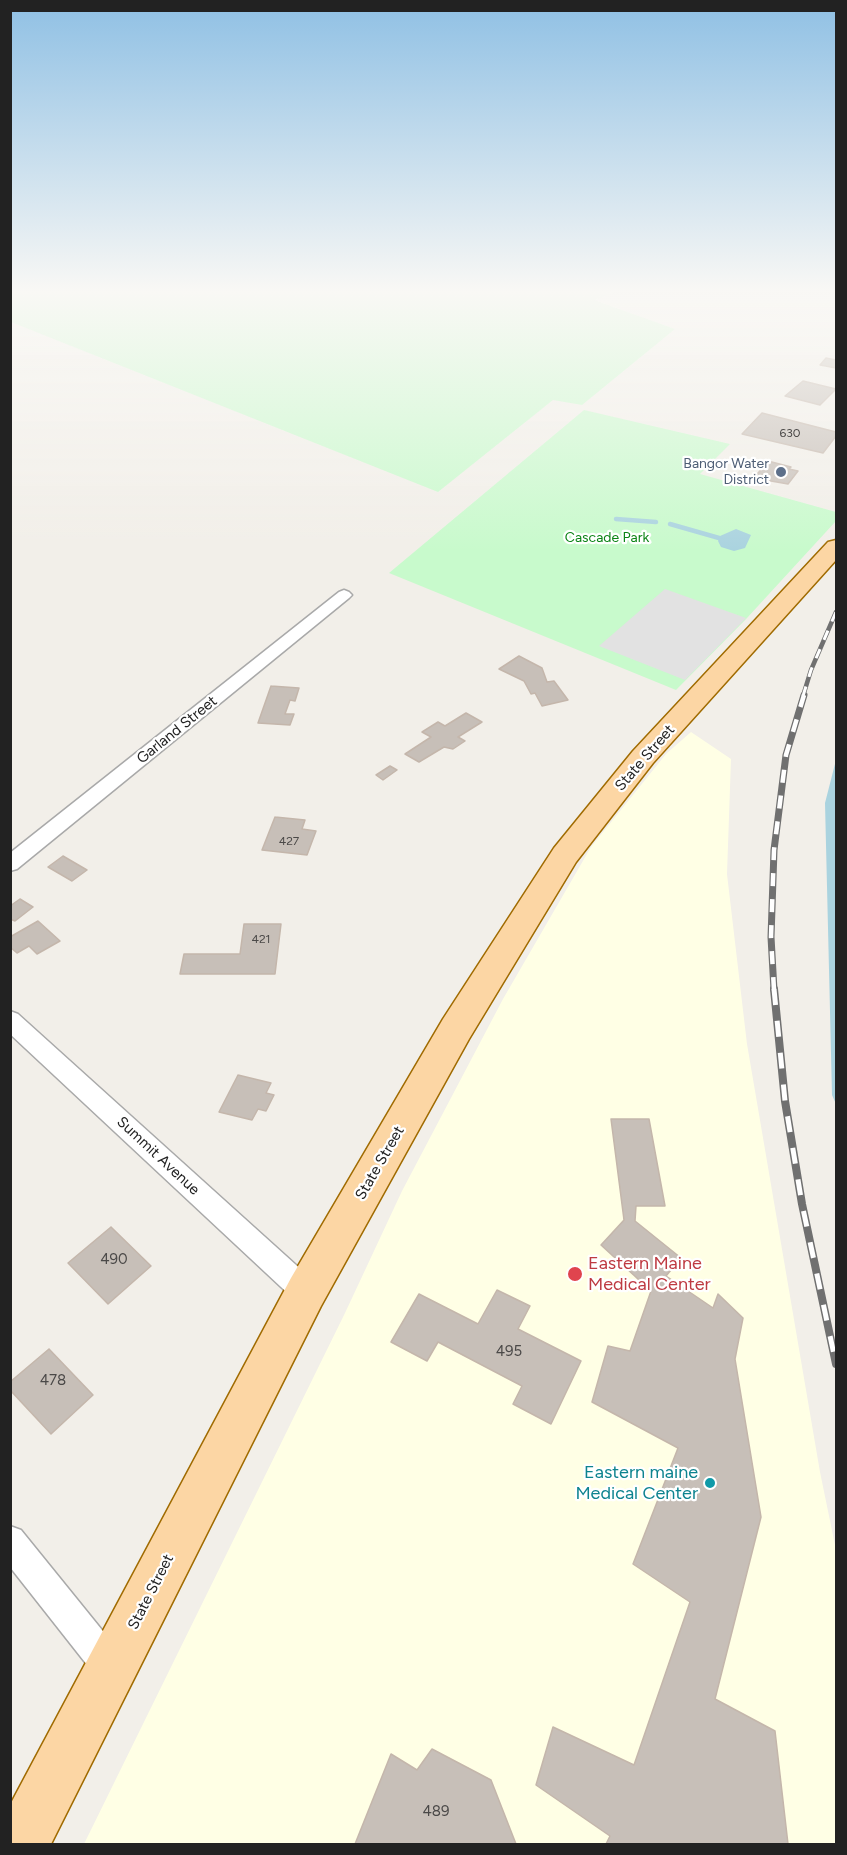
<!DOCTYPE html>
<style>
body{margin:0}
#map{position:relative;width:847px;height:1855px;overflow:hidden;background:#f2efe9;font-family:Figtree,sans-serif}
canvas{display:block}
.frame{position:absolute;inset:0;border:12px solid #222;pointer-events:none}
</style>
<div id="map">
<canvas width="847" height="1855"></canvas>
<div class="frame"></div>
</div>
<script>
const context = document.querySelector('canvas').getContext('2d');
context.lineJoin = 'round';
function fillPath(path, color) { context.fillStyle = color; context.fill(path, 'evenodd'); }
const poly = rows => new Path2D(rows.map(r => 'M' + r).join(''));
function trace(path, color, width, dash) { context.strokeStyle = color; context.lineWidth = width; context.lineCap = dash ? 'butt' : 'round'; context.setLineDash(dash || []); context.stroke(path); }
function write(font, color, halo, rows, align = 'center') {
  context.font = font + ' Figtree,sans-serif'; context.lineWidth = 4.5; context.setLineDash([]); context.textBaseline = 'middle'; context.strokeStyle = halo; context.fillStyle = color; for (const [text, x, y, turn = 0] of rows) {
    context.save(); context.translate(x, y); context.rotate((+turn || 0) * Math.PI / 180); context.textAlign = isNaN(turn) ? turn : align; if (halo) context.strokeText(text, 0, 0); context.fillText(text, 0, 0); context.restore();
  }
}
fillPath(poly([
 [691,732,731,759,727,874,747,1044,820,1472,836,1550,836,1844,84,1844,345,1313,402,1191,503,999,591,847,666,754]
]), '#ffffe5');
fillPath(poly([
 [11,291,618,291,594,300,675,329,582,405,553,400,438,492,11,322],
 [584,410,730,444,700,474,836,512,836,521,747,618,676,690,389,573]
]), '#c8facc');
fillPath(poly([
 [665,589,746,618,685,680,599,646]
]), '#e2e2e2');
fillPath(poly([
 [736,529,751,535,745,548,734,551,721,547,718,541,720,536],
 [836,760,836,1104,832,1095,825,803]
]), '#aad3df');
trace(poly([
 [616,519,656,522],
 [670,524,719,538]
]), '#aad3df', 4.5);
const building = poly([
 [826,358,836,360,836,368,820,365,826,358],
 [803,381,836,389,820,405,785,396,803,381],
 [762,413,836,432,836,436,823,453,742,434,762,413],
 [768,461,791,467,789,469,798,471,788,484,754,478,768,461],
 [519,656,542,668,547,682,554,681,568,700,542,706,535,693,531,694,524,681,499,669,519,656],
 [271,686,299,688,295,701,290,700,285,714,294,714,290,725,258,723,271,686],
 [466,713,482,722,458,737,465,741,453,749,444,747,419,762,405,754,431,737,422,732,438,722,445,726,466,713],
 [390,766,397,770,383,780,376,775,390,766],
 [275,817,305,820,302,829,316,831,307,855,262,850,275,817],
 [63,856,87,870,72,881,48,867,63,856],
 [20,899,33,907,15,921,10,919,10,906,20,899],
 [38,921,60,941,37,954,29,946,17,953,10,947,10,937,38,921],
 [244,924,281,924,275,974,180,974,184,954,240,954,244,924],
 [238,1075,271,1083,266,1093,274,1095,266,1111,258,1109,252,1120,219,1112,238,1075],
 [611,1119,649,1119,665,1206,636,1206,635,1221,681,1258,666,1276,713,1308,718,1294,743,1318,735,1359,761,1517,715,1699,775,1731,788,1844,606,1844,610,1836,536,1785,553,1727,634,1765,690,1602,633,1564,678,1448,592,1402,608,1346,630,1351,651,1291,601,1245,624,1220,611,1119],
 [111,1227,151,1266,108,1304,68,1263,111,1227],
 [497,1290,530,1306,518,1329,581,1361,551,1424,513,1404,522,1386,438,1342,427,1361,391,1342,419,1294,478,1324,497,1290],
 [49,1349,93,1395,51,1434,10,1390,10,1382,49,1349],
 [432,1749,491,1780,516,1844,355,1844,391,1754,417,1770,432,1749]
]);
fillPath(building, '#c7bfb8');
trace(building, '#c4b6ab', 1.5);
const minor = poly([
 [344,590,349,592,352,595,349,598,17,869,10,871,10,853,339,592,344,590],
 [10,1011,18,1014,316,1283,320,1292,316,1301,306,1305,296,1301,10,1034,10,1011],
 [10,1526,21,1530,123,1656,128,1668,123,1680,111,1685,99,1680,10,1567,10,1526]
]);
const primary = poly([
 [836,540,836,560,653,763,576,862,469,1039,321,1306,51,1844,10,1844,10,1805,291,1278,443,1019,554,848,633,751,828,542,836,540]
]);
trace(minor, '#a9a9a9', 3);
trace(primary, '#a06b00', 3);
fillPath(minor, '#fff');
fillPath(primary, '#fcd6a4');
const railFar2 = poly([
 [803,696,811,670,836,612]
]);
const railFar1 = poly([
 [774,990,771,937,774,850,786,755,804,695]
]);
const rail = poly([
 [774,989,785,1101,802,1204,836,1364]
]);
trace(railFar2, '#707070', 4.5);
trace(railFar1, '#707070', 7);
trace(rail, '#707070', 8);
trace(railFar2, '#fff', 3, [10]);
trace(railFar1, '#fff', 4.5, [13]);
trace(rail, '#fff', 5, [16]);
const sky = context.createLinearGradient(0, 0, 0, 551);
sky.addColorStop(0, '#8fc0e4');
sky.addColorStop(0.53, '#f9f8f5');
sky.addColorStop(1, '#f9f8f500');
context.fillStyle = sky;
context.fillRect(0, 0, 847, 551);
for (const [x, y, r, color] of [
 [781,472,6,"#5c6f8a"],
 [575,1274,8,"#e0444e"],
 [710,1483,6,"#0f9aa8"]
]) { const dot = new Path2D(); dot.arc(x, y, r, 0, 2 * Math.PI); context.fillStyle = color; context.fill(dot); trace(dot, '#fff', 2); }
write('12px', '#4b4948', null, [
 ["630",790,433],
 ["427",289,841],
 ["421",261,939]
]);
write('14px', '#4e5e75', '#fff', [
 ["Bangor Water",769,464],
 ["District",769,480]
], 'right');
write('14px', '#0c8416', '#fff', [
 ["Cascade Park",607,538]
]);
write('15px', '#222', '#fff', [
 ["Garland Street",177,730,-39],
 ["State Street",645,758,-49],
 ["Summit Avenue",158,1156,43],
 ["State Street",380,1163,-60],
 ["State Street",151,1592,-63]
]);
write('15px', '#4b4948', null, [
 ["490",114,1260],
 ["495",509,1352],
 ["478",53,1381],
 ["489",436,1812]
]);
write('18px', '#be3a42', '#fff', [
 ["Eastern Maine",588,1264],
 ["Medical Center",588,1285]
], 'left');
write('18px', '#0d838f', '#fff', [
 ["Eastern maine",698,1473],
 ["Medical Center",698,1494]
], 'right');
</script>
